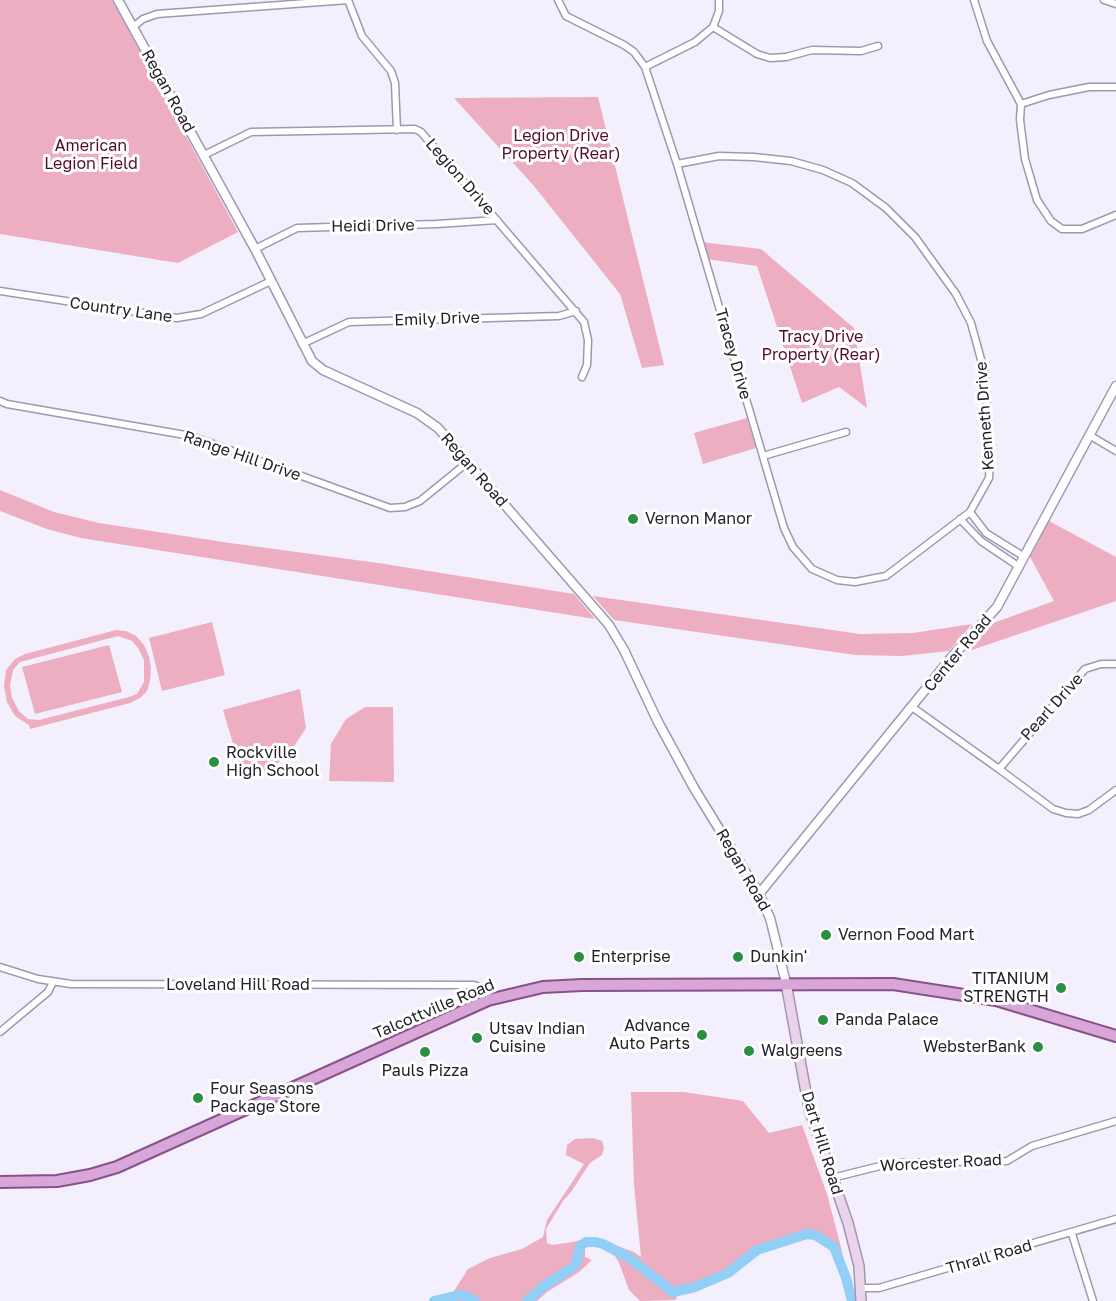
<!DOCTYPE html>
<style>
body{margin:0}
canvas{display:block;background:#f3effc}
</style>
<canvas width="1116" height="1301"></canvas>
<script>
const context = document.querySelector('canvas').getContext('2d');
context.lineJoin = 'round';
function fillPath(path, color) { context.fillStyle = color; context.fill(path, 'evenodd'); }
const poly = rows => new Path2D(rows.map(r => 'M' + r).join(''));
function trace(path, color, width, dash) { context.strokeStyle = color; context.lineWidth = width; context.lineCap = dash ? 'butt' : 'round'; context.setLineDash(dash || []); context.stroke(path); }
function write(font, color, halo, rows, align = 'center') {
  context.font = font + ' "Golos Text",sans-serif'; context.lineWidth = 6; context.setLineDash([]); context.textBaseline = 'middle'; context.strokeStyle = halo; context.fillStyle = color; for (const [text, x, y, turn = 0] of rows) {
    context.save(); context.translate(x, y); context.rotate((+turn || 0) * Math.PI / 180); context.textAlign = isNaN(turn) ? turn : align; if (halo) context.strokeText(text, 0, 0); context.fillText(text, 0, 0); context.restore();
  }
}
fillPath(poly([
 [0,0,112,0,238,232,178,263,0,234],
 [598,97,664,365,642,368,620,294,534,186,454,98],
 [701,242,761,249,854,328,867,408,839,387,802,403,757,266,706,259],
 [747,418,756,448,703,464,694,433],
 [0,490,54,512,99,523,230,543,378,563,574,594,595,619,81,538,47,529,0,511],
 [1049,521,1116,557,1116,601,966,652,988,625,1054,601,1030,557],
 [593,596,860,634,913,633,972,624,949,651,902,656,855,655,614,620],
 [212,622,225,675,162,691,149,638],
 [116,630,126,631,136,636,144,645,149,656,151,668,150,681,147,691,140,698,130,703,30,729,29,725,15,716,7,702,4,686,6,670,15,659,25,654],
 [118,636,132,641,138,648,144,660,144,682,137,694,129,697,39,720,28,719,19,711,12,698,10,685,13,670,20,662],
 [109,645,122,692,35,714,22,667],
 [300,689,306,728,289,754,267,771,243,777,223,710],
 [365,707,393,707,394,782,329,781,331,744,346,719],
 [631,1092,684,1092,743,1101,769,1133,802,1125,827,1194,842,1251,847,1284,834,1247,815,1235,807,1234,757,1250,732,1271,699,1286,678,1292,676,1300,640,1301,629,1290,619,1263,612,1251,591,1245,585,1248,585,1257,592,1260,579,1272,547,1292,537,1301,431,1301,454,1291,468,1269,490,1258,522,1249,543,1237,547,1220,584,1164,566,1155,567,1145,575,1139,593,1138,602,1141,604,1148,602,1155,590,1163,571,1192,563,1201,546,1229,547,1243,552,1245,573,1242,588,1238,598,1239,634,1252,641,1257,634,1185]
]), '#edaec2');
trace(poly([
 [434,1301,459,1295,466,1296,475,1301],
 [527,1301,544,1286,573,1267,577,1261,580,1246,586,1242,595,1242,603,1244,628,1257,673,1292,695,1287,728,1273,757,1250,807,1234,815,1235,834,1247,846,1278,852,1301]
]), '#91cff7', 10);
const minor = poly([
 [348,0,362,36,391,71,395,83,397,130],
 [558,0,566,16,624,45,634,52,645,67,677,164,784,528,793,547,812,569,837,580,855,582,886,576,970,512,989,478,990,462,985,374,971,323,956,294,915,237,886,208,852,183,823,170,791,161,754,157,719,156,677,164],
 [974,0,987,41,1021,104,1020,120,1025,159,1037,200,1051,221,1062,229,1082,229,1116,215],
 [1104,0,1116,4],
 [133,27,143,19,157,14,348,0],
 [713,27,757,54,770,58,786,57,812,50,861,51,878,46],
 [645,67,695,42,713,27,719,11,719,0],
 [1021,104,1049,95,1089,87,1116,87],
 [204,155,251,132,415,129,421,132,584,322,588,340,587,365,582,377],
 [255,249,297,228,437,224,497,220],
 [0,291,177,318,201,314,271,281],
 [302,344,349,322,559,316,576,311],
 [0,401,7,404,191,436,390,508,405,507,420,501,468,462],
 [1089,435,1116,451],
 [763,456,846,432],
 [970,512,986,533,1023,556],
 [960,519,981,541,1018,566],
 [1116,664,1101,664,1085,669,999,769,1053,809,1066,813,1078,814,1089,810,1116,790],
 [912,707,999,769],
 [0,967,38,979,71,984,474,985,485,989,488,1000],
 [0,1032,48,992,53,982],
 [832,1178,892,1163,1007,1161,1032,1146,1116,1121],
 [1072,1234,1093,1301],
 [861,1288,879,1288,1116,1219]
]);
const tertiary = poly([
 [118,0,255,249,312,361,323,370,417,413,438,428,609,625,624,650,657,720,694,788,759,894,770,918,786,983],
 [759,894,951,658,997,607,1116,386]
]);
const secondary = poly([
 [786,983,809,1109,848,1223,859,1266,861,1301]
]);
const primary = poly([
 [0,1182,57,1181,90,1175,117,1167,488,1000,543,987,582,985,893,984,996,1000,1116,1036]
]);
trace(minor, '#9f97b3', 9);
trace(tertiary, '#9f97b3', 11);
trace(secondary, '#9f97b3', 12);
trace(primary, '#89518b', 14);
trace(minor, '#fff', 6);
trace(tertiary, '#fff', 8);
trace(secondary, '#ecd3ec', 9);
trace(primary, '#d9a6d8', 10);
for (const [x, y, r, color] of [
 [633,519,6,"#2a8e43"],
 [214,762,6,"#2a8e43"],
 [826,935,6,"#2a8e43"],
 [579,957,6,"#2a8e43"],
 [738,957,6,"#2a8e43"],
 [1061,988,6,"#2a8e43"],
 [823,1020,6,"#2a8e43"],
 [702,1035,6,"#2a8e43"],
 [477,1038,6,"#2a8e43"],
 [1038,1047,6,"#2a8e43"],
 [749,1051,6,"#2a8e43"],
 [425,1052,6,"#2a8e43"],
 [198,1098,6,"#2a8e43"]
]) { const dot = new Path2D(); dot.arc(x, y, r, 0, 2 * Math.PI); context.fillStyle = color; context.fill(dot); trace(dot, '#fff', 2); }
write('16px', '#24212c', '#fff', [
 ["Regan Road",168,91,61],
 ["Legion Drive",460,177,49],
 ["Heidi Drive",373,226,-1],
 ["Country Lane",121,310,8],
 ["Emily Drive",437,319,-2],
 ["Tracey Drive",733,354,74],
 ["Kenneth Drive",985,416,-94],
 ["Range Hill Drive",242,456,19],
 ["Regan Road",474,470,49],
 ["Center Road",958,653,-50],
 ["Pearl Drive",1052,707,-48],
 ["Regan Road",743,870,60],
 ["Loveland Hill Road",238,985],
 ["Talcottville Road",434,1009,-23],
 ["Dart Hill Road",822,1143,73],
 ["Worcester Road",941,1163,-3],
 ["Thrall Road",989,1257,-16]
]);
write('16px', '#540a2d', '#fff', [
 ["Legion Drive",561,136],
 ["Property (Rear)",561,154],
 ["American",91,146],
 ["Legion Field",91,164],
 ["Tracy Drive",821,337],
 ["Property (Rear)",821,355]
]);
write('16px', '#24212c', '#fff', [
 ["Vernon Manor",645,519],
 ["Rockville",226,753],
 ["High School",226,771],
 ["Vernon Food Mart",838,935],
 ["Enterprise",591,957],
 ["Dunkin'",750,957],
 ["TITANIUM",1049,979,"right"],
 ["STRENGTH",1049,997,"right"],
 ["Panda Palace",835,1020],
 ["Advance",690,1026,"right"],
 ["Auto Parts",690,1044,"right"],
 ["Utsav Indian",489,1029],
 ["Cuisine",489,1047],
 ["WebsterBank",1026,1047,"right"],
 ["Walgreens",761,1051],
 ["Pauls Pizza",425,1071,"center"],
 ["Four Seasons",210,1089],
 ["Package Store",210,1107]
], 'left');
</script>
